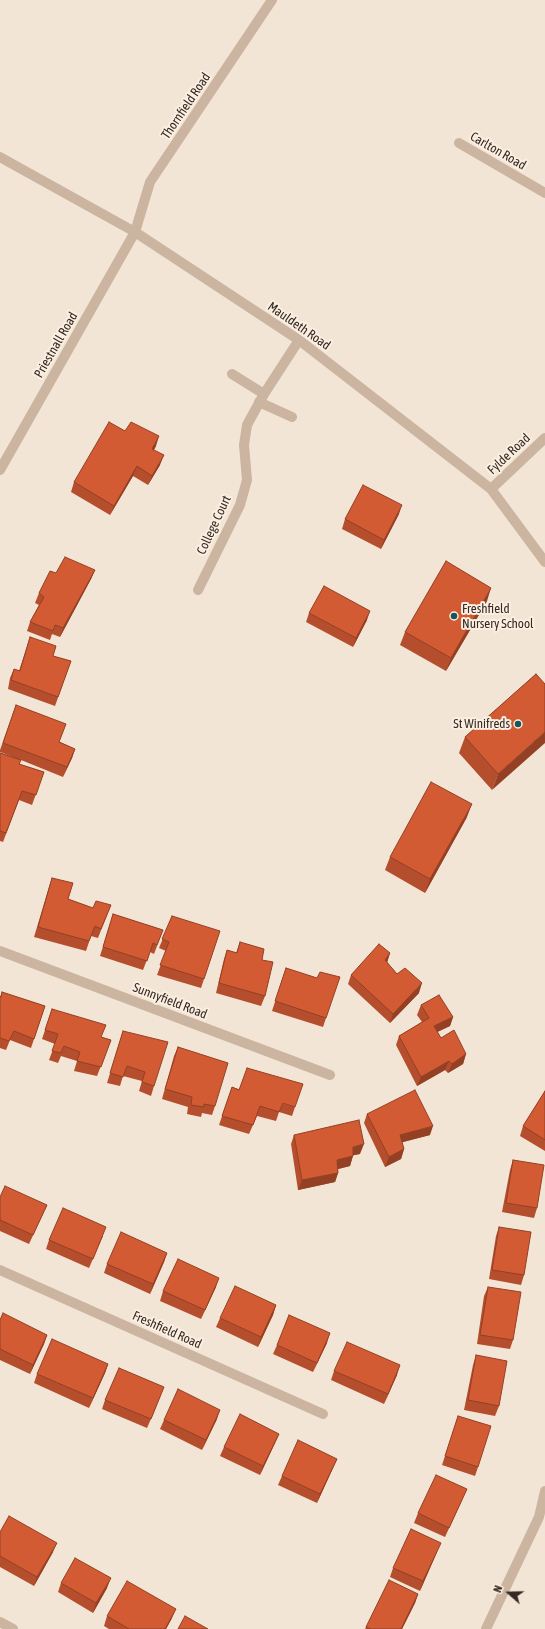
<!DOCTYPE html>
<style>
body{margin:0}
#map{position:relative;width:545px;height:1629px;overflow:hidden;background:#f3e5d5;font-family:"Asap Condensed",sans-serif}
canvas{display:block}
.north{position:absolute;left:489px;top:1573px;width:40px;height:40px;-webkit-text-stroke:3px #fbefe1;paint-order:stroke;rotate:290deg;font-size:11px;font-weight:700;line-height:16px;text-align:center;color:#352924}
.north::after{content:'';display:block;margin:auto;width:14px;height:18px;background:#352924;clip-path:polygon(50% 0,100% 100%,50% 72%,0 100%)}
</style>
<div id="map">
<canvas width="545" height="1629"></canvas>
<div class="north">N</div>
</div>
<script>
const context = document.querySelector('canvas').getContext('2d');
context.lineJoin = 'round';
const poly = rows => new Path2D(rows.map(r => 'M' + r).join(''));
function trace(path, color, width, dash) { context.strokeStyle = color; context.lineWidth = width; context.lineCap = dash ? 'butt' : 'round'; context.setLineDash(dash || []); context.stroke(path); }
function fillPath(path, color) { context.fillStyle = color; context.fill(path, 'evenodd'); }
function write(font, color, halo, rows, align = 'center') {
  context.font = font + ' "Asap Condensed",sans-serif'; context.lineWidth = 4; context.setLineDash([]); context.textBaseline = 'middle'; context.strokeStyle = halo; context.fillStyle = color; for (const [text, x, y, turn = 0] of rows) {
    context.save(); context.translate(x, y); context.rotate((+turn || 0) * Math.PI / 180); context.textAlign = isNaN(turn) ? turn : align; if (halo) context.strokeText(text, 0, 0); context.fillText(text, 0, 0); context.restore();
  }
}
trace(poly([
 [459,143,545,193],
 [0,157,135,232,299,340,491,489,545,562],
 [232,374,264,394],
 [259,402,292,417],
 [0,470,135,232,150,182,272,0],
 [491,489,545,438],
 [198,590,240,505,247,480,244,445,247,425,264,394,299,340],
 [0,951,330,1075],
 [0,1270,323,1414],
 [0,1622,13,1629],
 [486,1629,539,1517,545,1491]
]), '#cbb4a0', 10);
fillPath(poly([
 [125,431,156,446,154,450,160,465,148,485,133,476,110,515,71,492,74,482],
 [399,514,381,549,342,529,345,519],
 [95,570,91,579,60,637,52,634,50,640,27,631,30,622,39,605,35,603,39,593,56,573],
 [487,601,446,671,400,645,405,632],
 [309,613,367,620,353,647,306,622],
 [30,637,53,656,71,661,55,706,8,689,10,678,14,669,19,671],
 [536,674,492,790,459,753,465,737],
 [16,705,60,742,75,749,72,758,63,777,21,760,19,764,44,772,32,805,19,800,3,842,0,841,0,753,13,757,0,752,0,750],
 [467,817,425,893,385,870,390,857],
 [52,878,68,899,93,908,111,905,98,938,91,936,86,951,34,937,49,887],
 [113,914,163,930,154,954,150,952,143,970,100,956],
 [172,916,204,979,201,988,157,975,166,951,159,948],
 [240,942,262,960,265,996,261,1006,216,993,224,959,227,950,236,953],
 [390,953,387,962,397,974,419,993,390,1023,348,984,351,975],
 [286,968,326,1018,323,1027,272,1011],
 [2,992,45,1006,31,1048,10,1040,6,1050,0,1048,0,997],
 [421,1005,453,1017,450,1026,437,1032,441,1038,466,1054,463,1064,448,1073,445,1070,417,1086,396,1045,399,1036,422,1022,417,1015],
 [52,1009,101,1037,111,1040,97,1076,74,1071,77,1061,61,1056,58,1063,49,1060,55,1044,42,1039],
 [123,1031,154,1086,151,1096,139,1091,142,1081,123,1076,120,1086,107,1083],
 [178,1047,215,1106,212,1115,202,1113,201,1117,187,1114,188,1107,162,1099,174,1056],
 [232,1087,295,1107,292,1116,279,1112,276,1121,257,1116,249,1134,219,1125],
 [545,1091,545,1151,520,1136,523,1126],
 [367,1114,430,1135,402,1142,404,1149,401,1159,385,1167,364,1123],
 [294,1135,360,1154,353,1155,350,1166,338,1169,338,1173,335,1182,298,1190,291,1144],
 [513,1160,537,1208,534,1218,502,1212,510,1170],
 [0,1197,47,1205,43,1214,29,1244,0,1231],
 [499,1227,524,1275,521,1285,489,1279,496,1236],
 [103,1236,89,1268,46,1249,49,1240],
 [167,1253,164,1262,150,1294,104,1273,107,1264],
 [216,1287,201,1319,160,1301,163,1291],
 [488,1287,513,1340,510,1349,477,1344,484,1296],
 [276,1305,273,1315,258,1347,216,1327,220,1318],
 [0,1320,47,1335,44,1344,30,1374,0,1360],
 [327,1343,313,1372,273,1354,277,1345],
 [476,1355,499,1406,495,1416,464,1410,473,1365],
 [108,1364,105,1373,89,1408,34,1383,37,1374],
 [334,1371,397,1375,384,1404,331,1380],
 [160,1396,147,1428,102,1409,105,1400],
 [458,1416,478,1467,475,1476,442,1465],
 [217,1419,202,1450,160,1429,164,1420],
 [279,1434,275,1443,260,1475,220,1456,224,1447],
 [337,1459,333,1468,317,1503,278,1485,282,1476],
 [463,1498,445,1537,414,1523,418,1513],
 [0,1532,53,1552,34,1586,0,1567],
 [437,1552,420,1591,390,1577,393,1568],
 [61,1583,107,1588,93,1613,58,1592],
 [418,1594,415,1603,402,1629,365,1629,366,1627],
 [107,1616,172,1618,166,1629,109,1629,104,1626]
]), '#b54e2d');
fillPath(poly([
 [159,436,156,446,149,458,152,449],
 [164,455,160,465,148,485,152,476],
 [137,466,133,476,110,515,114,506],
 [402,505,399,514,381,549,384,540],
 [95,570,91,579,60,637,63,628],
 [491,588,487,601,446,671,451,658],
 [370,611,367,620,353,647,356,638],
 [545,732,545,743,492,790,498,774],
 [75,749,72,758,63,777,67,767],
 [472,804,467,817,425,893,430,879],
 [390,953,387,963,385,960],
 [422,983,419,993,390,1023,393,1014],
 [453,1017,450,1026,431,1035,434,1026],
 [466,1054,463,1064,448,1073,452,1064],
 [449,1061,445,1070,417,1086,421,1077],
 [433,1126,430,1135,396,1144,400,1135],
 [364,1144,360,1154,349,1156,353,1147],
 [404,1149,401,1159,385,1167,389,1157],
 [353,1156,350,1166,334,1170,337,1160],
 [338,1173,335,1182,298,1190,302,1180],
 [167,1253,164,1262,150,1294,153,1284],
 [219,1278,216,1287,201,1319,205,1310],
 [276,1305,273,1315,258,1347,261,1337],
 [330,1333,327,1343,313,1372,317,1363],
 [47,1335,44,1344,30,1374,33,1365],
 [108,1364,105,1373,89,1408,93,1398],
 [400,1365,397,1375,384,1404,388,1394],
 [164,1387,160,1396,147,1428,151,1419],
 [220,1410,217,1419,202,1450,206,1440],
 [279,1434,275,1443,260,1475,263,1466],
 [337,1459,333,1468,317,1503,320,1494],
 [57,1543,53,1552,34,1586,37,1577],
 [441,1543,437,1552,420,1591,423,1581],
 [111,1578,107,1588,93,1613,96,1603],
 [418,1594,415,1603,402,1629,401,1629],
 [176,1609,172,1618,166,1629,165,1629]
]), '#934024');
const building = poly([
 [109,422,125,431,131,422,159,436,152,449,164,455,152,476,137,466,114,506,74,482,109,422],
 [363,485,402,505,384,540,345,519,363,485],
 [65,557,95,570,63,628,55,625,53,631,30,622,44,597,39,593,50,571,56,573,65,557],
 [446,561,491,588,451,658,405,632,446,561],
 [324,586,370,611,356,638,309,613,324,586],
 [30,637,56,646,53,656,71,661,58,697,11,680,14,669,20,671,30,637],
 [536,674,545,684,545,732,498,774,465,737,536,674],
 [16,705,66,724,59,742,75,749,67,767,3,743,16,705],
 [0,753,21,760,19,764,44,772,36,795,22,791,6,833,0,831,0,753],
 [431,782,472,804,430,879,390,857,431,782],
 [52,878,73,883,68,899,93,908,96,901,111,905,101,929,95,926,89,941,38,927,52,878],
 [113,914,163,930,157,945,153,943,147,961,103,947,113,914],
 [172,916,220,931,204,979,160,965,169,942,162,939,172,916],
 [240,942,264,949,262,960,273,962,265,996,219,983,227,950,237,953,240,942],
 [379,944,390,953,385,960,397,974,405,968,422,983,393,1014,351,975,379,944],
 [286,968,317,978,320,972,340,977,326,1018,275,1001,286,968],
 [2,992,45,1006,34,1039,14,1031,9,1041,0,1038,0,997,1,997,2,992],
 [439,995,453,1017,434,1026,441,1038,454,1030,466,1054,452,1064,449,1061,421,1077,399,1036,429,1018,421,1005,439,995],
 [52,1009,106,1025,101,1037,111,1040,101,1067,77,1061,80,1052,64,1046,61,1053,52,1051,58,1034,45,1030,52,1009],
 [123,1031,168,1042,154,1086,142,1082,145,1072,127,1066,123,1077,110,1073,123,1031],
 [178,1047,228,1063,215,1106,204,1104,204,1107,191,1105,192,1097,165,1089,178,1047],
 [247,1068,303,1084,295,1107,283,1103,279,1112,260,1106,253,1125,222,1116,232,1087,239,1090,247,1068],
 [415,1090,433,1126,400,1135,404,1149,389,1157,367,1114,415,1090],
 [545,1091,545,1140,523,1126,545,1091],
 [359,1120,364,1144,353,1147,353,1156,337,1160,338,1173,302,1180,294,1135,359,1120],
 [513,1160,544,1165,537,1208,506,1203,513,1160],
 [5,1186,47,1205,33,1235,0,1220,0,1197,5,1186],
 [63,1208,106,1227,93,1259,49,1240,63,1208],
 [499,1227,531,1232,524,1275,492,1270,499,1227],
 [121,1232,167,1253,153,1284,107,1264,121,1232],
 [178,1259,219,1278,205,1310,163,1291,178,1259],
 [235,1286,276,1305,261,1337,220,1318,235,1286],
 [488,1287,521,1292,513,1340,480,1335,488,1287],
 [3,1313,47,1335,33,1365,0,1349,0,1320,3,1313],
 [289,1315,330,1333,317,1363,277,1345,289,1315],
 [52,1339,108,1364,93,1398,37,1374,52,1339],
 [347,1342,400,1365,388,1394,334,1371,347,1342],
 [476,1355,507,1361,499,1406,468,1400,476,1355],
 [119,1368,164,1387,151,1419,105,1400,119,1368],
 [178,1389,220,1410,206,1440,164,1420,178,1389],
 [240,1414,279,1434,263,1466,224,1447,240,1414],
 [458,1416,491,1426,478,1467,445,1456,458,1416],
 [298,1440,337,1459,320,1494,282,1476,298,1440],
 [436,1475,467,1489,449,1528,418,1513,436,1475],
 [9,1516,57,1543,37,1577,0,1556,0,1532,9,1516],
 [411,1529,441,1543,423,1581,393,1568,411,1529],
 [75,1558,111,1578,96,1603,61,1583,75,1558],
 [389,1580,418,1594,401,1629,371,1629,366,1627,389,1580],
 [127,1581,176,1609,165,1629,129,1629,107,1616,127,1581],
 [185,1616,208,1629,178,1629,185,1616]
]);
fillPath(building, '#d25b34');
trace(building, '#934024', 1);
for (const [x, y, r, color] of [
 [454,616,4,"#165559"],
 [518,724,4,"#165559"]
]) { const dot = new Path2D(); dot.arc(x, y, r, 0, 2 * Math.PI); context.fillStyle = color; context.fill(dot); trace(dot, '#fbefe1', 1.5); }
write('13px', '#352924', '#fbefe1', [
 ["Thornfield Road",186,106,-56],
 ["Carlton Road",498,151,30],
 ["Mauldeth Road",299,326,35],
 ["Priestnall Road",56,345,-60],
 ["Fylde Road",509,454,-43],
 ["College Court",214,525,-65],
 ["Sunnyfield Road",170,1001,21],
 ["Freshfield Road",167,1330,24]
]);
write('13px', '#352924', '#fbefe1', [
 ["Freshfield",462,609],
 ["Nursery School",462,624],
 ["St Winifreds",510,724,"right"]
], 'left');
</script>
